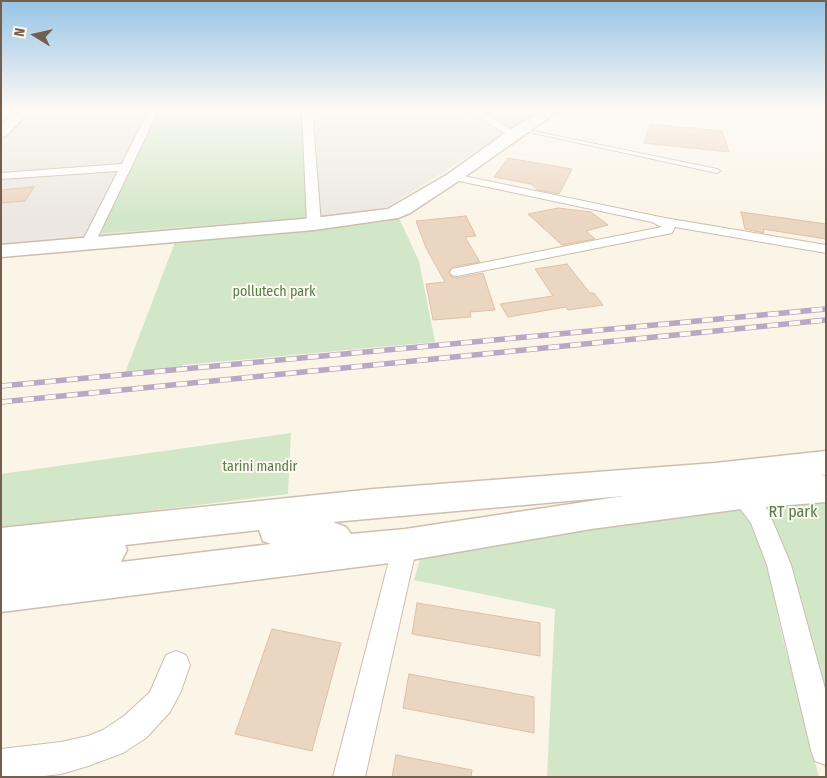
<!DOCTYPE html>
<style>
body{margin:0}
#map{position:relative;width:827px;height:778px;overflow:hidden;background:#fbf5e8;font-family:"Fira Sans Condensed",sans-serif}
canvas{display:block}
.frame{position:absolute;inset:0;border:2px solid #735f4e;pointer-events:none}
.north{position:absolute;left:10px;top:10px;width:50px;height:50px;-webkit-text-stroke:4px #fdf9ef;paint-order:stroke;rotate:280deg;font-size:14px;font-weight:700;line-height:20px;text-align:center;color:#735f4e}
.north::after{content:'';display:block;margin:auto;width:18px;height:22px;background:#735f4e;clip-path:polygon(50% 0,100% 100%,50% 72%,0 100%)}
</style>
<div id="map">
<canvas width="827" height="778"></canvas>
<div class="frame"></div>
<div class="north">N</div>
</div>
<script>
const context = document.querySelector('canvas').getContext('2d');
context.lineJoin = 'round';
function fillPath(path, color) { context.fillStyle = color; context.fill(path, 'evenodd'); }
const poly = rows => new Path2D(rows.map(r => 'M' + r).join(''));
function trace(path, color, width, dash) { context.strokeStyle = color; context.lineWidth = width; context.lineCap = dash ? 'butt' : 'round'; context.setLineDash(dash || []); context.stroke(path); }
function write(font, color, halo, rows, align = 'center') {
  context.font = font + ' "Fira Sans Condensed",sans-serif'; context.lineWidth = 4; context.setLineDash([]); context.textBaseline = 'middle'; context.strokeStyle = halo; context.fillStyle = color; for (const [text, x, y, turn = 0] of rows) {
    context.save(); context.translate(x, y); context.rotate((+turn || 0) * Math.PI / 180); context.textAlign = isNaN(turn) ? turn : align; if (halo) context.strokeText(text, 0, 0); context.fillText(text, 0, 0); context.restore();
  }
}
fillPath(poly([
 [31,109,543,109,388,207,341,215,1,245,1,141]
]), '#ece7e1');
fillPath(poly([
 [155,109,306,109,313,217,93,234],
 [397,214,419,261,435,342,183,365,182,368,125,373,177,237],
 [291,433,288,494,1,529,1,474],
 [826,477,826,774,780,565,757,514,782,635,819,777,547,777,555,609,414,580,421,556]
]), '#d2e7c8');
const building = poly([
 [650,124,722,131,729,152,644,143,650,124],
 [508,158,572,169,559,194,538,190,531,184,494,177,508,158],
 [34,187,25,201,1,203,1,190,34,187],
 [558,208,591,212,608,225,586,231,595,239,562,245,528,214,558,208],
 [741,212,826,224,826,239,763,229,764,233,745,229,741,212],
 [466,216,476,236,465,237,480,262,452,267,448,273,452,277,457,278,483,273,495,310,470,312,471,317,433,320,426,284,445,282,426,248,416,221,466,216],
 [567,264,590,293,594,293,603,305,568,310,566,307,508,317,500,304,553,296,535,269,567,264],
 [417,603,540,623,540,656,412,634,417,603],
 [272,629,341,643,312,751,235,734,272,629],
 [409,674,534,697,534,733,403,708,409,674],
 [396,755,472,770,471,777,392,777,396,755]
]);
fillPath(building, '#ebd6c1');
trace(building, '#dfc0a4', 1);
const lane = poly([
 [518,128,717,169,720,171,717,173,520,130,518,130,518,128]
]);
const street = poly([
 [149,109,159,109,93,247,83,247,81,244,118,171,1,179,1,173,122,164,149,109],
 [302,109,312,109,321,224,314,228,307,224,302,109],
 [466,109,478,109,518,134,509,136,466,109],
 [454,174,665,218,826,245,826,253,675,227,672,233,457,276,452,275,450,272,452,269,662,227,652,222,450,179,448,177,454,174],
 [741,485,749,488,768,510,791,565,826,692,826,765,815,761,811,750,767,565,751,523,730,495,733,488,741,485],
 [405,534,413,537,417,545,365,777,333,777,393,545,397,537,405,534],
 [176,651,186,655,190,665,181,691,170,712,146,738,123,753,88,766,61,774,34,777,1,777,1,749,61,742,88,736,103,730,124,716,150,692,166,655,176,651]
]);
const secondary = poly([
 [18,109,32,109,6,136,1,137,1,125,18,109],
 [545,109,561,109,460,180,410,213,398,218,314,230,1,257,1,245,314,218,388,209,448,174,508,131,545,109],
 [826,451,826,475,820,476,826,476,826,502,741,509,591,529,405,561,1,612,1,528,374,489,715,463,826,451],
 [624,496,405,529,351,534,346,527,333,522,624,496],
 [259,530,263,541,271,544,121,562,127,550,125,545,259,530]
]);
trace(lane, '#ccbeaf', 2);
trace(street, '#ccbeaf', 2);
trace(secondary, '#cebfad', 3);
fillPath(lane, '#fff');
fillPath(street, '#fff');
fillPath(secondary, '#fff');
const rail = poly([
 [1,386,826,309],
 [1,402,826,320]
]);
trace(rail, '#b9a7c4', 5.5);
trace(rail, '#fdf9ef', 4, [11]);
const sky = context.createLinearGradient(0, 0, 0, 218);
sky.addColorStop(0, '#97c3e6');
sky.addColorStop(0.5, '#fdfaf5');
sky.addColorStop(1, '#fdfaf500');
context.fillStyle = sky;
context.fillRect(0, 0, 827, 218);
write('14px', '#547c4b', '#fdf9ef', [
 ["pollutech park",274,292],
 ["tarini mandir",260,467]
]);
write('16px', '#547c4b', '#fdf9ef', [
 ["RT park",793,513]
]);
</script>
